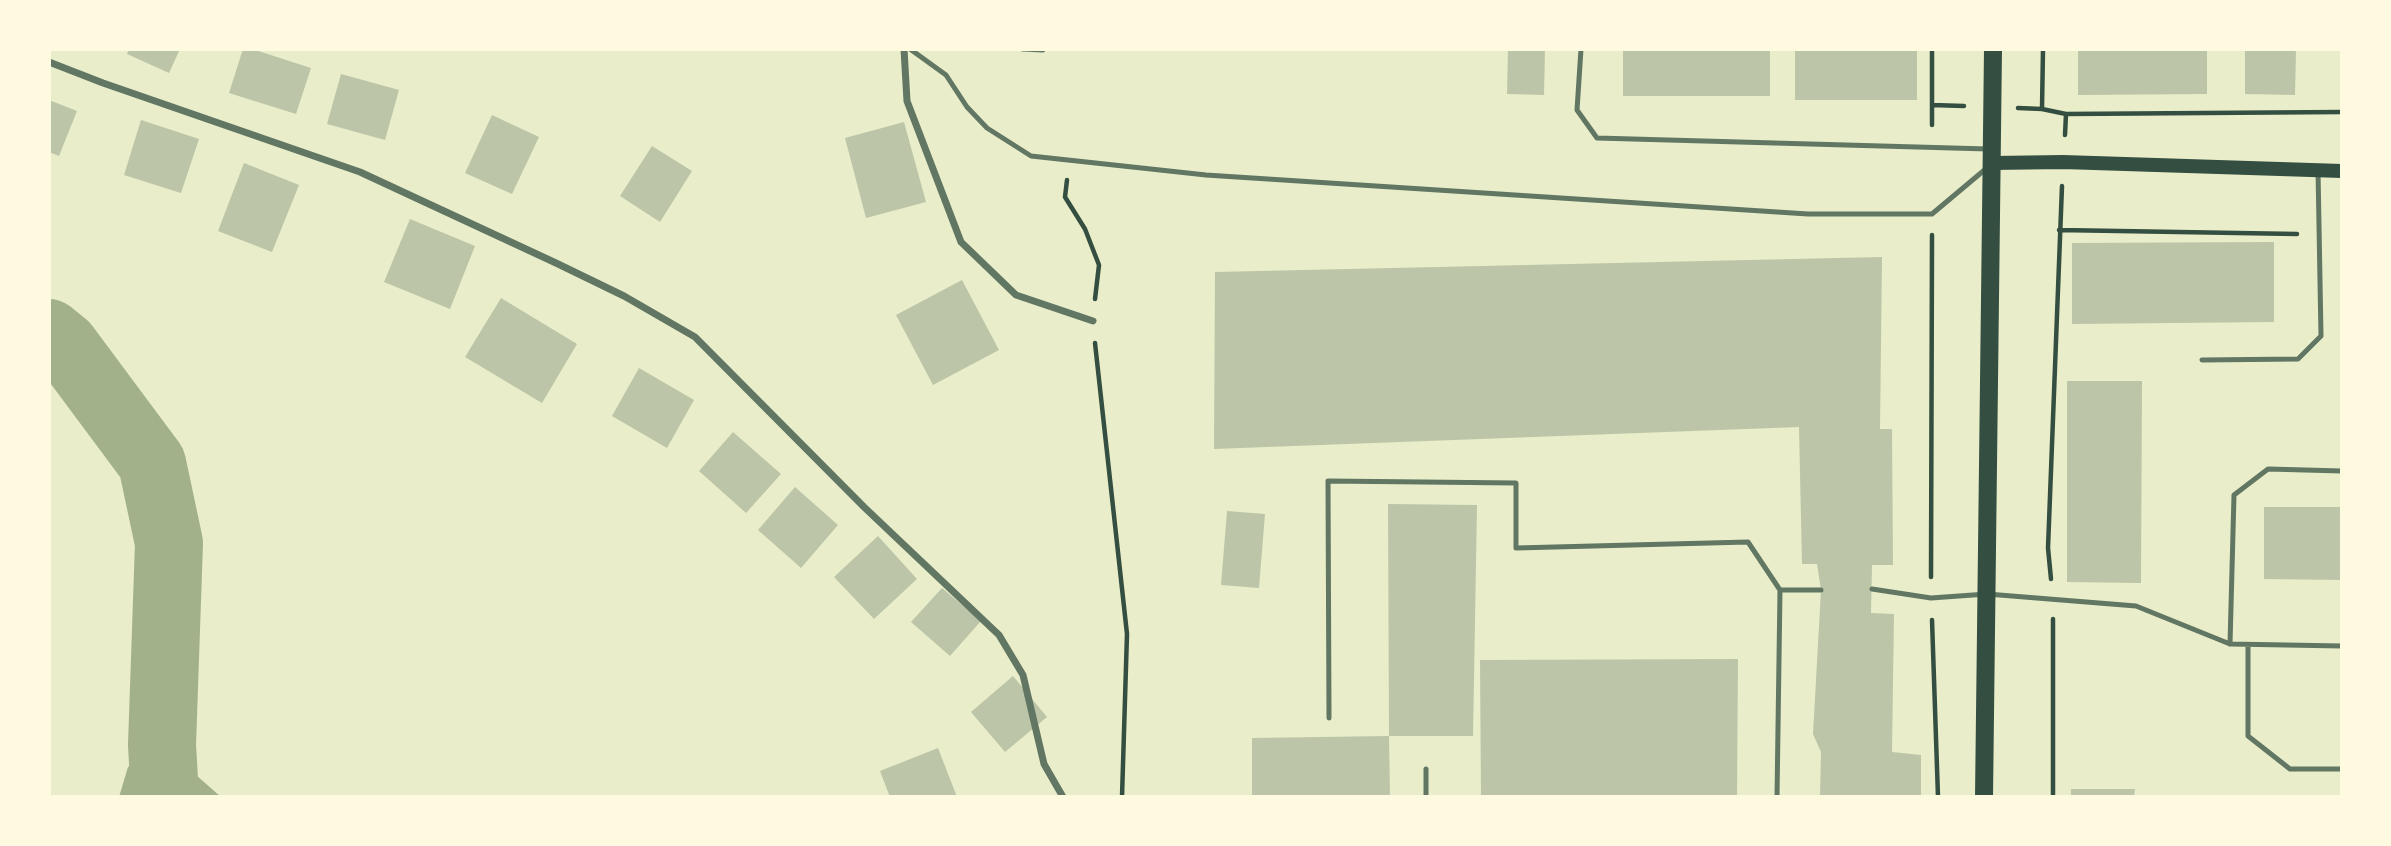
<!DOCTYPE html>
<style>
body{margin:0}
#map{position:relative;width:2391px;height:846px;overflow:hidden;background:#e9edc9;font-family:"Source Sans 3",sans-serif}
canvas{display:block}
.frame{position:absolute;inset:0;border:51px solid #fefae0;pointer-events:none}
</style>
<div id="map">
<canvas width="2391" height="846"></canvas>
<div class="frame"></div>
</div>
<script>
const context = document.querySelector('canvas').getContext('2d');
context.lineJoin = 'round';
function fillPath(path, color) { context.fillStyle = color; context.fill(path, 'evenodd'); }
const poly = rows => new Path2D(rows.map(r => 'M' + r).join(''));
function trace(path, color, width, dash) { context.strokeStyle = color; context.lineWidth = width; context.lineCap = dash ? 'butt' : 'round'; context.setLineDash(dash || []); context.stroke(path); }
fillPath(poly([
 [162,745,221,797,119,797,128,767]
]), '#a3b18a');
trace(poly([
 [49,333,65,346,152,463,169,543,162,745,165,797]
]), '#a3b18a', 68);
fillPath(poly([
 [129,49,180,49,169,73,127,54],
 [243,49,252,49,311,68,296,114,229,93],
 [1508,49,1545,49,1544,95,1507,94],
 [1623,49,1770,49,1770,96,1623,96],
 [1795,49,1917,49,1917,100,1795,100],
 [2078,49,2207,49,2207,94,2078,95],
 [2245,49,2296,49,2295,95,2245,94],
 [341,74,399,90,385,140,327,124],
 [49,100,77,111,59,156,49,152],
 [492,115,539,137,512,194,465,173],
 [141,120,199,139,181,193,124,175],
 [904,122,926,202,866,218,845,138],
 [652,146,692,171,660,222,620,196],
 [244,163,299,185,272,252,218,231],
 [410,219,475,246,450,309,384,282],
 [2274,242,2274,322,2072,324,2072,243],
 [1882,257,1880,429,1892,429,1893,565,1872,565,1871,613,1894,614,1892,752,1921,755,1921,797,1820,797,1821,752,1813,734,1821,590,1817,564,1802,564,1799,427,1214,449,1215,272],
 [962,280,999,350,933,385,896,315],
 [501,298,577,344,542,403,465,357],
 [639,368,694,400,667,448,612,416],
 [2067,381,2142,381,2141,583,2067,582],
 [733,432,781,474,746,513,699,471],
 [795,487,838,525,801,568,758,530],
 [1388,504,1477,505,1473,736,1389,736],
 [2264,507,2342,507,2342,580,2264,579],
 [1227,511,1265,514,1259,588,1221,585],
 [878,536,917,579,874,619,834,577],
 [942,588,981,621,950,656,911,622],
 [1738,659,1737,797,1481,797,1480,660],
 [1013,676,1047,717,1005,752,971,712],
 [1389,736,1390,797,1252,797,1252,738],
 [938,748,957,797,890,797,880,771],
 [2071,789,2135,789,2134,797,2071,797]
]), '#bcc5a7');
trace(poly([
 [2043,49,2042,109,2066,114,2342,112],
 [1932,105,1964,106],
 [2018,108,2042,109],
 [1932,125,1932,49],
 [2065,135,2066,114],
 [1067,180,1065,197,1085,229,1099,265,1095,299],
 [2059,230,2297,234],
 [1095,343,1127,634,1122,797],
 [1931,577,1932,235],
 [2051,579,2048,548,2062,186],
 [1932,620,1938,797],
 [2053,797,2053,619]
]), '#344e41', 4.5);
trace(poly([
 [910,49,946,75,967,107,987,128,1031,156,1206,175,1808,214,1932,214,1988,167],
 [1023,49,1043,50],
 [1581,49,1577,110,1597,138,1988,149],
 [2202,360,2298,359,2321,336,2318,170],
 [1872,589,1931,598,1987,594,2136,606,2230,644,2342,646],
 [1780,590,1821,590],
 [2230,644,2234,495,2268,469,2342,471],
 [2248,645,2248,736,2290,769,2342,769],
 [1329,718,1328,481,1516,483,1516,548,1748,542,1780,590,1777,797],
 [1426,797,1426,769]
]), '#617663', 5);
trace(poly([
 [904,49,907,101,961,242,1016,295,1093,321],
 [49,62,103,83,360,172,556,263,624,296,695,337,864,507,999,635,1023,675,1044,764,1063,797]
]), '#617663', 7);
trace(poly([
 [1993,163,2063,162,2342,171]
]), '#344e41', 14);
trace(poly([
 [1984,797,1993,49]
]), '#344e41', 18);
</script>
